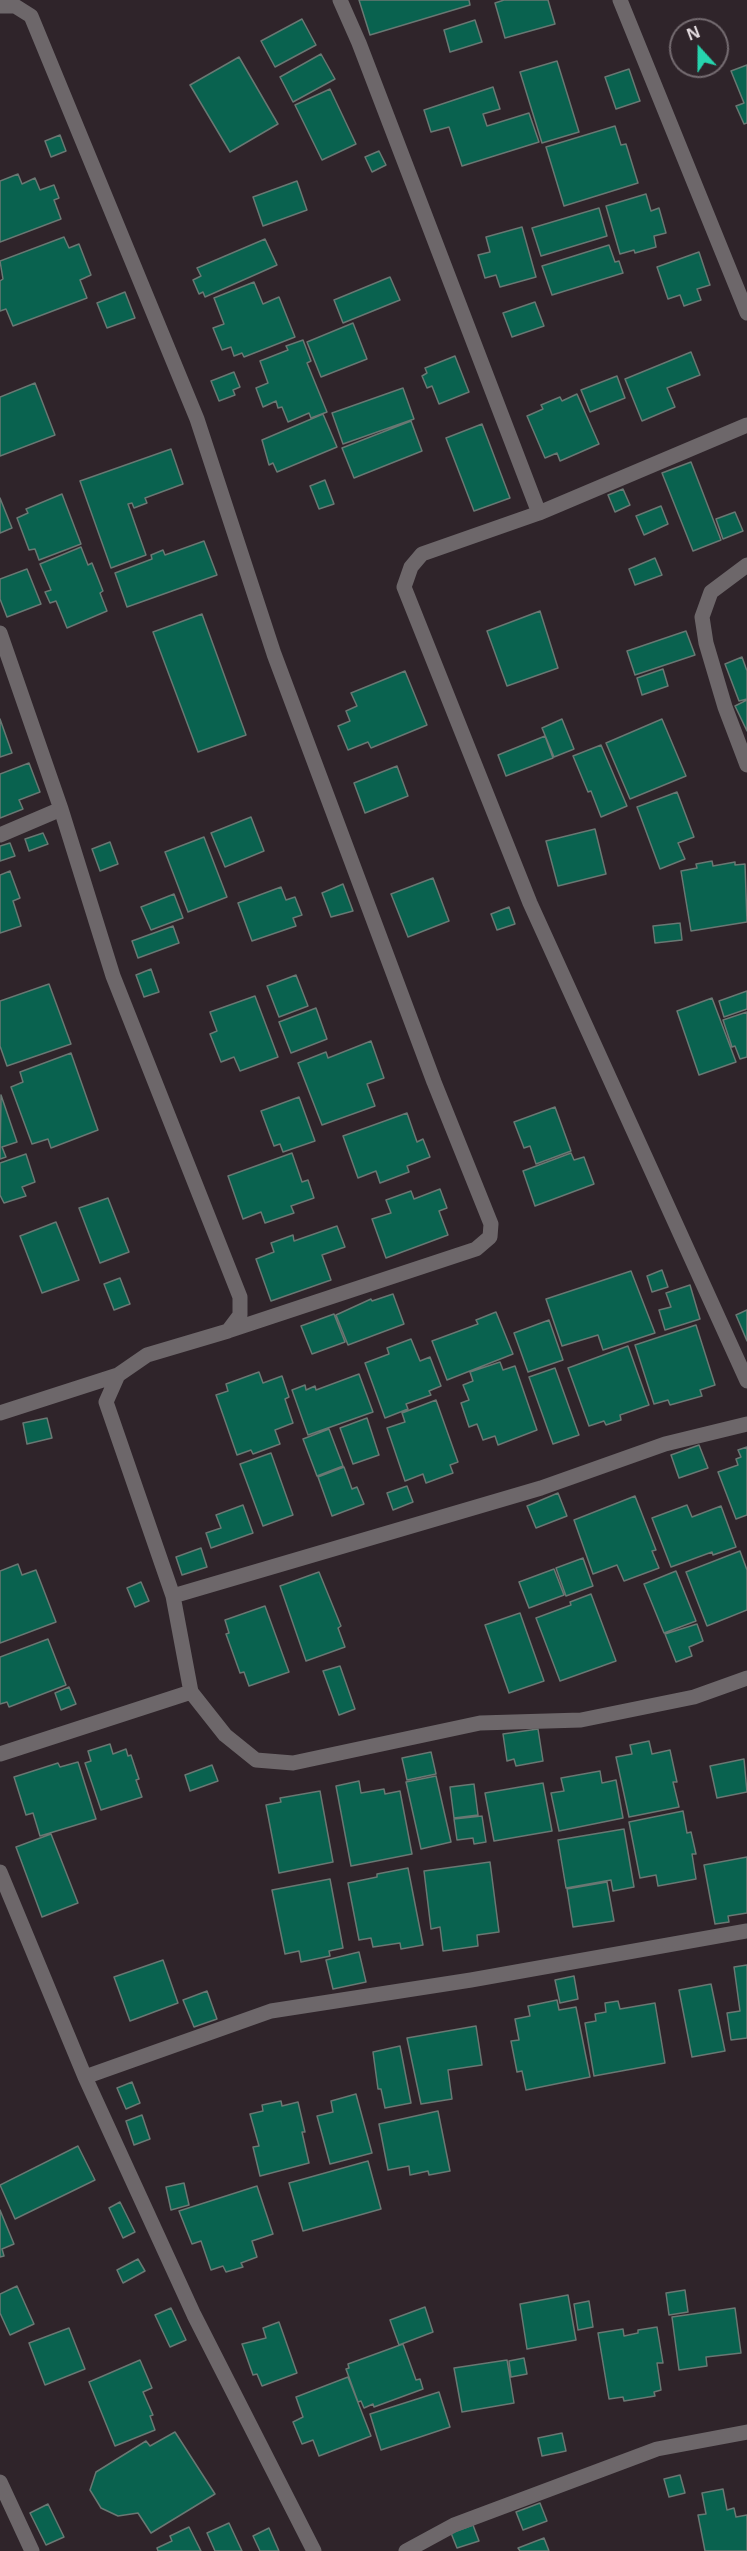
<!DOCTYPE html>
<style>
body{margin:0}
#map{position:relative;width:747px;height:2551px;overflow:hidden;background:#2f242a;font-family:"Noto Sans",sans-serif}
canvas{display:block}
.north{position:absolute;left:669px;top:18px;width:60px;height:60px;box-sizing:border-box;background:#2f242a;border:2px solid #756c71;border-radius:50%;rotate:339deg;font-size:16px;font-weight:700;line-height:24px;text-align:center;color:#dfd7db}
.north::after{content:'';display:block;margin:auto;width:21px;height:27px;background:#26d5ae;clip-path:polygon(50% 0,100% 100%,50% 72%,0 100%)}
</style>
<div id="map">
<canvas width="747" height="2551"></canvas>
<div class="north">N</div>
</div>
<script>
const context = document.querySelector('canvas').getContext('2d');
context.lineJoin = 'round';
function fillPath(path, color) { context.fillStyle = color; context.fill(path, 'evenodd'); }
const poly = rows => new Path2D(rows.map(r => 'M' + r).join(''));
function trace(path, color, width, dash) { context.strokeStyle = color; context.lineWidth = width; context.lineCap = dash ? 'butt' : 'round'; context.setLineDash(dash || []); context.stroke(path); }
const building = poly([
 [359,0,469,0,470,5,370,35,359,0],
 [504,0,548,0,555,24,505,38,495,3,504,0],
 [302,19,316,45,275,67,261,41,302,19],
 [475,20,482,42,450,52,444,30,475,20],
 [321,54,335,79,293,102,280,77,321,54],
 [239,57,278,124,230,152,190,85,239,57],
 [557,61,579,132,542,143,520,72,557,61],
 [747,65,747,123,744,124,736,106,744,103,731,71,747,65],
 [629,69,640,101,616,109,605,77,629,69],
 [493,87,500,109,483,114,487,126,529,113,539,142,462,166,449,127,431,132,424,110,493,87],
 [330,89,356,144,322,160,295,105,330,89],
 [615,126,621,145,626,144,638,183,564,206,546,147,615,126],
 [60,135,66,151,51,157,45,141,60,135],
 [379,151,386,165,372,172,365,157,379,151],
 [18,174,22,184,35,178,40,190,54,185,59,198,54,200,61,219,0,242,0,181,18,174],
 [297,181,307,210,263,226,253,197,297,181],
 [646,194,651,211,659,208,666,233,654,236,656,247,635,253,634,250,620,254,606,206,646,194],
 [599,208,607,236,541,256,532,228,599,208],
 [522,227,536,277,500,287,496,275,485,278,478,255,490,252,486,237,522,227],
 [64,237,69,248,79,244,91,275,80,280,87,298,13,326,6,309,0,311,0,281,3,279,0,261,64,237],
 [265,239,277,265,205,297,203,292,199,294,193,280,201,276,197,268,265,239],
 [609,245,615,262,619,261,623,273,552,295,542,266,609,245],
 [699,252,710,285,697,289,701,300,684,306,680,295,668,299,657,267,699,252],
 [390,277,400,300,343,323,334,300,390,277],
 [254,282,263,304,279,297,295,337,244,357,242,353,234,356,231,347,222,350,213,328,224,324,214,298,254,282],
 [125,292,135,318,107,328,97,303,125,292],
 [535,302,544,326,512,337,503,313,535,302],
 [353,323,367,359,321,377,307,342,353,323],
 [303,340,311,361,307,363,327,412,311,418,309,413,288,422,282,407,278,408,276,401,263,407,256,388,268,383,260,361,288,350,286,346,303,340],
 [691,352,700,375,667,388,675,407,642,421,625,379,691,352],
 [455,356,469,392,439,404,432,386,427,388,422,376,427,373,425,368,455,356],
 [234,372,240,387,233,390,235,395,219,401,211,381,234,372],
 [617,376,625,398,590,412,581,390,617,376],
 [35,383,55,435,0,456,0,397,35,383],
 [403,388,414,419,343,444,332,413,403,388],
 [577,394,599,444,560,461,557,453,545,458,527,416,543,409,541,405,560,397,562,401,577,394],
 [323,414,337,447,277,472,273,463,269,465,262,440,323,414],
 [411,421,422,451,354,478,342,448,411,421],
 [482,424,510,498,474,511,446,438,482,424],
 [171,449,183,484,145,498,147,503,134,508,132,503,128,504,146,555,111,568,80,481,171,449],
 [691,462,721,540,693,551,662,473,691,462],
 [325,480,334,504,319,509,310,486,325,480],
 [623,489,630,505,615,512,608,495,623,489],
 [62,494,81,544,39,560,35,549,29,550,17,518,28,513,26,509,62,494],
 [0,498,12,528,0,533,0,498],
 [661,506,668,524,644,535,636,516,661,506],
 [735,512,743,531,723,539,716,519,735,512],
 [204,541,217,575,127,607,115,573,152,559,151,555,163,550,165,555,204,541],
 [81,547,88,565,92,563,103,591,100,593,107,611,67,628,56,601,50,603,45,592,51,590,40,564,81,547],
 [655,558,662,575,635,585,629,569,655,558],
 [27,569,41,604,7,617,0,599,0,579,27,569],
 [540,611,558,668,507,686,487,631,540,611],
 [202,614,246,735,198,752,153,632,202,614],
 [686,631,695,655,635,675,627,651,686,631],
 [742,657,747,671,747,699,739,701,725,664,742,657],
 [663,669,668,686,642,695,637,678,663,669],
 [405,671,427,725,371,748,368,742,348,750,338,726,350,721,346,711,357,706,351,693,405,671],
 [747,700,747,731,735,706,747,700],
 [0,719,12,753,0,757,0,719],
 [562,719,574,749,554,757,542,728,562,719],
 [662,719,686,776,630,799,606,743,662,719],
 [545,736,553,758,506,776,498,755,545,736],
 [601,745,627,806,601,817,591,791,588,792,573,756,601,745],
 [29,763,40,792,19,800,23,809,0,818,0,774,29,763],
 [397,766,408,796,365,813,354,783,397,766],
 [677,792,694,837,678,843,685,859,660,869,637,807,677,792],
 [251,817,264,851,225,867,211,833,251,817],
 [595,829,606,874,558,886,546,841,595,829],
 [43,833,48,844,29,851,25,839,43,833],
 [204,837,227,897,188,912,165,852,204,837],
 [110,842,118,864,100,871,92,849,110,842],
 [10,843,15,856,0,861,0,846,10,843],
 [712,861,713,866,735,862,735,865,745,864,747,922,691,931,681,871,697,868,696,864,712,861],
 [10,871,20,898,13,901,21,926,0,933,0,875,10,871],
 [433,878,449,921,408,937,391,894,433,878],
 [343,884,353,911,331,917,322,893,343,884],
 [281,887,286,900,295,897,302,915,293,918,296,926,252,941,238,903,281,887],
 [174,894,183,918,151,930,141,907,174,894],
 [509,907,515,924,497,930,491,914,509,907],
 [680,923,682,940,655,943,653,926,680,923],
 [173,926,179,943,138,958,132,941,173,926],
 [151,969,159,992,144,997,136,975,151,969],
 [296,975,308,1006,279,1017,267,986,296,975],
 [49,984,71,1044,7,1066,0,1046,0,1001,49,984],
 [747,991,747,1009,724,1017,719,1001,747,991],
 [255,996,278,1057,240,1071,234,1057,221,1062,210,1034,217,1031,210,1012,255,996],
 [712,998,736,1062,699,1075,677,1011,712,998],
 [316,1008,327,1039,291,1053,279,1022,316,1008],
 [747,1012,747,1057,740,1059,735,1046,732,1047,723,1020,747,1012],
 [371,1041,384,1078,367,1084,375,1106,322,1125,298,1063,326,1052,328,1058,371,1041],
 [71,1053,98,1130,51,1148,48,1139,32,1144,11,1087,23,1082,20,1072,71,1053],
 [1,1095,17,1142,2,1147,6,1157,0,1159,1,1095],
 [299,1097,315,1141,283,1152,280,1144,274,1146,261,1111,299,1097],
 [555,1107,571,1151,536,1164,530,1146,524,1148,514,1122,555,1107],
 [407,1113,417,1142,423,1139,430,1157,407,1166,409,1172,380,1183,376,1171,358,1178,343,1136,407,1113],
 [292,1153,302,1182,308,1180,314,1198,291,1206,294,1213,265,1223,261,1212,243,1219,228,1176,292,1153],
 [571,1153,574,1160,584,1157,594,1184,535,1206,523,1171,571,1153],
 [26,1154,35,1182,22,1187,26,1196,4,1203,0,1195,0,1163,26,1154],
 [440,1189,447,1208,439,1211,448,1235,386,1258,372,1219,391,1213,386,1200,411,1191,414,1199,440,1189],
 [108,1198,129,1252,100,1263,79,1208,108,1198],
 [56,1222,79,1280,42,1293,20,1236,56,1222],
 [337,1226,345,1247,322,1255,331,1280,271,1301,256,1259,274,1252,271,1243,293,1235,294,1241,337,1226],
 [662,1270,668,1287,652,1292,647,1276,662,1270],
 [631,1271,655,1333,603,1350,598,1335,562,1346,546,1299,631,1271],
 [120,1278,130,1304,114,1310,104,1284,120,1278],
 [690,1285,700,1319,665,1330,659,1310,671,1307,666,1293,690,1285],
 [393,1294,404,1324,348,1345,336,1315,371,1299,372,1301,393,1294],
 [747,1310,747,1341,736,1315,747,1310],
 [496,1312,513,1354,447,1380,432,1341,478,1324,476,1320,496,1312],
 [334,1314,345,1342,312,1354,301,1326,334,1314],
 [549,1320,563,1360,528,1372,514,1333,549,1320],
 [696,1325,715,1385,700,1390,702,1396,670,1405,668,1400,654,1404,635,1345,696,1325],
 [411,1339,420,1361,430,1357,441,1386,429,1391,431,1395,406,1404,408,1409,385,1418,365,1363,389,1354,387,1348,411,1339],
 [628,1346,649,1405,620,1415,621,1420,606,1425,604,1421,589,1426,568,1368,628,1346],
 [500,1362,503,1370,515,1366,537,1430,498,1445,495,1436,483,1440,477,1424,469,1427,461,1403,469,1400,463,1385,473,1381,470,1372,500,1362],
 [555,1368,579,1435,553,1444,529,1377,555,1368],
 [259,1372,263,1383,282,1376,289,1397,285,1399,293,1423,275,1430,280,1444,253,1454,251,1450,237,1455,216,1395,228,1391,226,1384,259,1372],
 [359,1374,373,1412,308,1435,292,1390,305,1385,306,1390,315,1386,316,1390,359,1374],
 [436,1400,458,1462,450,1465,453,1473,426,1483,423,1474,405,1481,387,1428,405,1422,402,1413,436,1400],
 [47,1418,52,1438,27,1444,23,1423,47,1418],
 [367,1418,379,1455,353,1464,340,1428,367,1418],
 [329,1429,343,1466,317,1476,303,1439,329,1429],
 [699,1445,708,1468,679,1478,671,1455,699,1445],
 [747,1447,747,1515,736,1519,718,1472,738,1465,736,1459,741,1457,738,1450,747,1447],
 [271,1453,293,1515,263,1526,240,1464,271,1453],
 [344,1467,352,1489,357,1487,364,1504,332,1516,318,1477,344,1467],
 [407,1486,413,1502,393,1510,387,1493,407,1486],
 [558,1493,567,1516,536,1528,527,1506,558,1493],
 [635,1496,656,1550,652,1551,659,1568,624,1581,617,1565,593,1574,574,1520,635,1496],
 [243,1505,253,1533,211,1548,206,1533,221,1528,216,1515,243,1505],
 [687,1505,692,1517,721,1506,736,1547,713,1555,712,1552,671,1567,652,1518,687,1505],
 [201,1548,207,1567,182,1575,176,1557,201,1548],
 [740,1551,747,1570,747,1610,707,1626,686,1572,740,1551],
 [583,1558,593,1586,566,1596,556,1568,583,1558],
 [18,1564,22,1575,36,1570,56,1622,0,1643,0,1571,18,1564],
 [554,1569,564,1595,529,1608,519,1582,554,1569],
 [676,1571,696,1621,664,1633,644,1584,676,1571],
 [319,1572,341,1626,338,1628,345,1647,306,1661,280,1586,319,1572],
 [141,1582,149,1601,135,1607,127,1588,141,1582],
 [591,1594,616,1661,560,1681,536,1618,571,1605,570,1602,591,1594],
 [265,1606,289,1672,249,1686,244,1672,240,1673,226,1634,229,1633,225,1620,265,1606],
 [520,1613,544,1681,509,1693,485,1625,520,1613],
 [697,1624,703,1641,689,1647,692,1656,676,1662,665,1634,697,1624],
 [48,1639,66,1685,9,1707,7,1702,0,1704,0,1657,48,1639],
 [340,1666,355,1709,339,1715,323,1671,340,1666],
 [69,1687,76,1704,61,1710,55,1693,69,1687],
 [538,1729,543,1761,516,1766,514,1759,507,1761,503,1734,538,1729],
 [649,1741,652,1754,670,1750,677,1782,673,1782,679,1807,629,1817,616,1757,632,1754,630,1745,649,1741],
 [110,1744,113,1754,126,1749,128,1756,131,1755,139,1779,136,1780,142,1797,101,1810,85,1763,91,1761,88,1751,110,1744],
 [431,1752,436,1774,407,1780,402,1758,431,1752],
 [744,1759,747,1792,717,1798,710,1766,744,1759],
 [78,1762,96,1819,40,1836,33,1813,26,1815,14,1777,58,1763,60,1767,78,1762],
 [212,1765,218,1781,190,1791,185,1775,212,1765],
 [600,1771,602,1783,616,1780,623,1818,559,1831,551,1793,564,1791,561,1778,600,1771],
 [436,1776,451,1842,421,1849,406,1782,436,1776],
 [359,1781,361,1793,384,1789,385,1794,400,1791,412,1854,351,1866,336,1786,359,1781],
 [543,1783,552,1831,494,1841,485,1793,543,1783],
 [474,1784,478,1815,454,1818,450,1787,474,1784],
 [320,1791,333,1862,279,1873,266,1805,281,1802,280,1798,320,1791],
 [683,1811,687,1833,691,1832,696,1854,692,1854,696,1879,658,1886,656,1875,640,1878,629,1822,683,1811],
 [482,1816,486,1842,474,1844,473,1838,457,1840,454,1819,482,1816],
 [624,1829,634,1887,613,1891,611,1880,566,1888,558,1840,624,1829],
 [51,1834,78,1903,42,1917,16,1847,51,1834],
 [747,1857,747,1913,728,1916,729,1922,715,1924,704,1865,747,1857],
 [490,1862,499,1932,477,1935,478,1946,443,1951,440,1927,431,1929,424,1871,490,1862],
 [408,1868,423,1945,401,1949,400,1943,373,1947,371,1938,359,1940,348,1883,377,1877,377,1874,408,1868],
 [330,1879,343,1948,329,1951,330,1956,301,1962,299,1951,285,1954,272,1890,330,1879],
 [607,1882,614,1921,573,1927,567,1889,607,1882],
 [359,1952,366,1982,333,1989,326,1960,359,1952],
 [163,1960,178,2003,130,2021,114,1977,163,1960],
 [747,1965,747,2038,731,2040,727,2013,740,2011,734,1967,747,1965],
 [574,1976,578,1999,560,2003,555,1980,574,1976],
 [711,1984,725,2051,692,2057,679,1990,711,1984],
 [207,1991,217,2019,194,2027,183,2000,207,1991],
 [557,2000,559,2010,576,2007,590,2077,526,2090,522,2071,517,2072,511,2041,519,2040,515,2019,530,2016,528,2006,557,2000],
 [618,2001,620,2009,655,2003,665,2063,594,2076,585,2023,596,2021,595,2014,606,2012,605,2003,618,2001],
 [476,2026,482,2065,448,2070,452,2099,421,2104,407,2038,476,2026],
 [400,2046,411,2103,385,2108,381,2089,378,2089,373,2052,400,2046],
 [132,2082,140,2103,126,2109,117,2088,132,2082],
 [356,2094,372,2153,330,2164,317,2116,333,2112,331,2101,356,2094],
 [281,2101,282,2106,298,2102,305,2132,302,2132,309,2163,260,2176,253,2147,259,2146,250,2114,263,2111,262,2105,281,2101],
 [438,2111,450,2171,429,2175,428,2171,410,2175,409,2166,388,2170,379,2124,438,2111],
 [142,2115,150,2139,134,2145,126,2121,142,2115],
 [78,2146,95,2180,15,2219,0,2185,78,2146],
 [368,2161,381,2209,303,2231,289,2183,368,2161],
 [184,2183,189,2205,171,2210,166,2187,184,2183],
 [257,2186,273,2234,252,2241,257,2257,241,2263,243,2267,226,2272,223,2266,211,2270,201,2241,192,2244,179,2211,257,2186],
 [120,2202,135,2232,123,2238,109,2208,120,2202],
 [0,2210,14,2244,2,2249,4,2256,0,2257,0,2210],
 [138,2259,145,2271,123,2283,117,2270,138,2259],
 [17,2286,34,2324,10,2335,0,2313,0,2294,17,2286],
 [685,2290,688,2312,669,2315,666,2293,685,2290],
 [568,2295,576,2340,527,2349,520,2304,568,2295],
 [589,2301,593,2327,578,2330,574,2304,589,2301],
 [425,2307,433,2332,399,2345,390,2320,425,2307],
 [171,2308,186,2340,170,2347,155,2315,171,2308],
 [735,2308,741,2353,706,2357,707,2366,679,2370,672,2317,735,2308],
 [279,2322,297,2373,262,2386,257,2374,253,2375,242,2344,266,2338,263,2328,279,2322],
 [657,2327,663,2363,657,2363,661,2390,654,2392,655,2396,624,2401,623,2397,609,2399,598,2333,623,2329,624,2336,638,2333,638,2330,657,2327],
 [69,2328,85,2369,45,2385,29,2343,69,2328],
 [403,2344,416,2380,420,2379,423,2389,374,2407,373,2404,364,2408,361,2401,358,2402,346,2369,349,2368,348,2364,403,2344],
 [524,2358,527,2374,511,2377,509,2361,524,2358],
 [140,2360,152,2388,143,2392,153,2415,150,2416,155,2430,115,2446,89,2382,140,2360],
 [507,2360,514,2403,462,2412,454,2368,507,2360],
 [348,2377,371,2436,319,2456,313,2440,302,2444,293,2422,303,2417,296,2397,348,2377],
 [439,2392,450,2427,381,2450,370,2414,439,2392],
 [175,2432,215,2494,151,2533,138,2513,118,2516,101,2508,90,2490,96,2472,146,2441,150,2446,175,2432],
 [562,2433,566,2451,542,2456,538,2438,562,2433],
 [680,2475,685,2493,669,2497,664,2479,680,2475],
 [723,2489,727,2510,734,2508,736,2517,747,2515,747,2551,705,2551,698,2515,706,2514,702,2493,723,2489],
 [540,2503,547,2521,523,2530,516,2512,540,2503],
 [48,2504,64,2537,46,2545,30,2513,48,2504],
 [229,2523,242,2551,215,2551,207,2533,229,2523],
 [473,2525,479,2541,457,2548,451,2533,473,2525],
 [189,2527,201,2551,158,2551,157,2548,172,2541,170,2536,189,2527],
 [269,2528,279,2551,260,2551,253,2536,269,2528],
 [544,2538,549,2551,520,2551,518,2548,544,2538]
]);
fillPath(building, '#09624f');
trace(building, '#697873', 1.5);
trace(poly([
 [340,0,359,43,539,513],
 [620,0,747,313],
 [0,6,15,6,31,16,197,419,274,654,434,1082,491,1224,490,1237,476,1249,228,1331],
 [747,425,539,513,422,554,411,567,404,587,530,903,747,1381],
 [747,565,711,592,702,617,706,643,725,707,747,765],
 [0,633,61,809,113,976,240,1297,240,1315,228,1331,147,1355,118,1375,106,1402,173,1596,191,1692,225,1735,256,1760,293,1763,480,1723,581,1720,694,1697,747,1678],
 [0,835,61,809],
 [0,1413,118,1375],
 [173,1596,541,1488,665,1444,747,1424],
 [0,1754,191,1692],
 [0,1872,85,2077,194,2315,314,2551],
 [85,2077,271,2011,471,1980,747,1931],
 [0,2482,32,2551],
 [406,2551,454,2525,657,2449,747,2432]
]), '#6d676a', 15);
</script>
